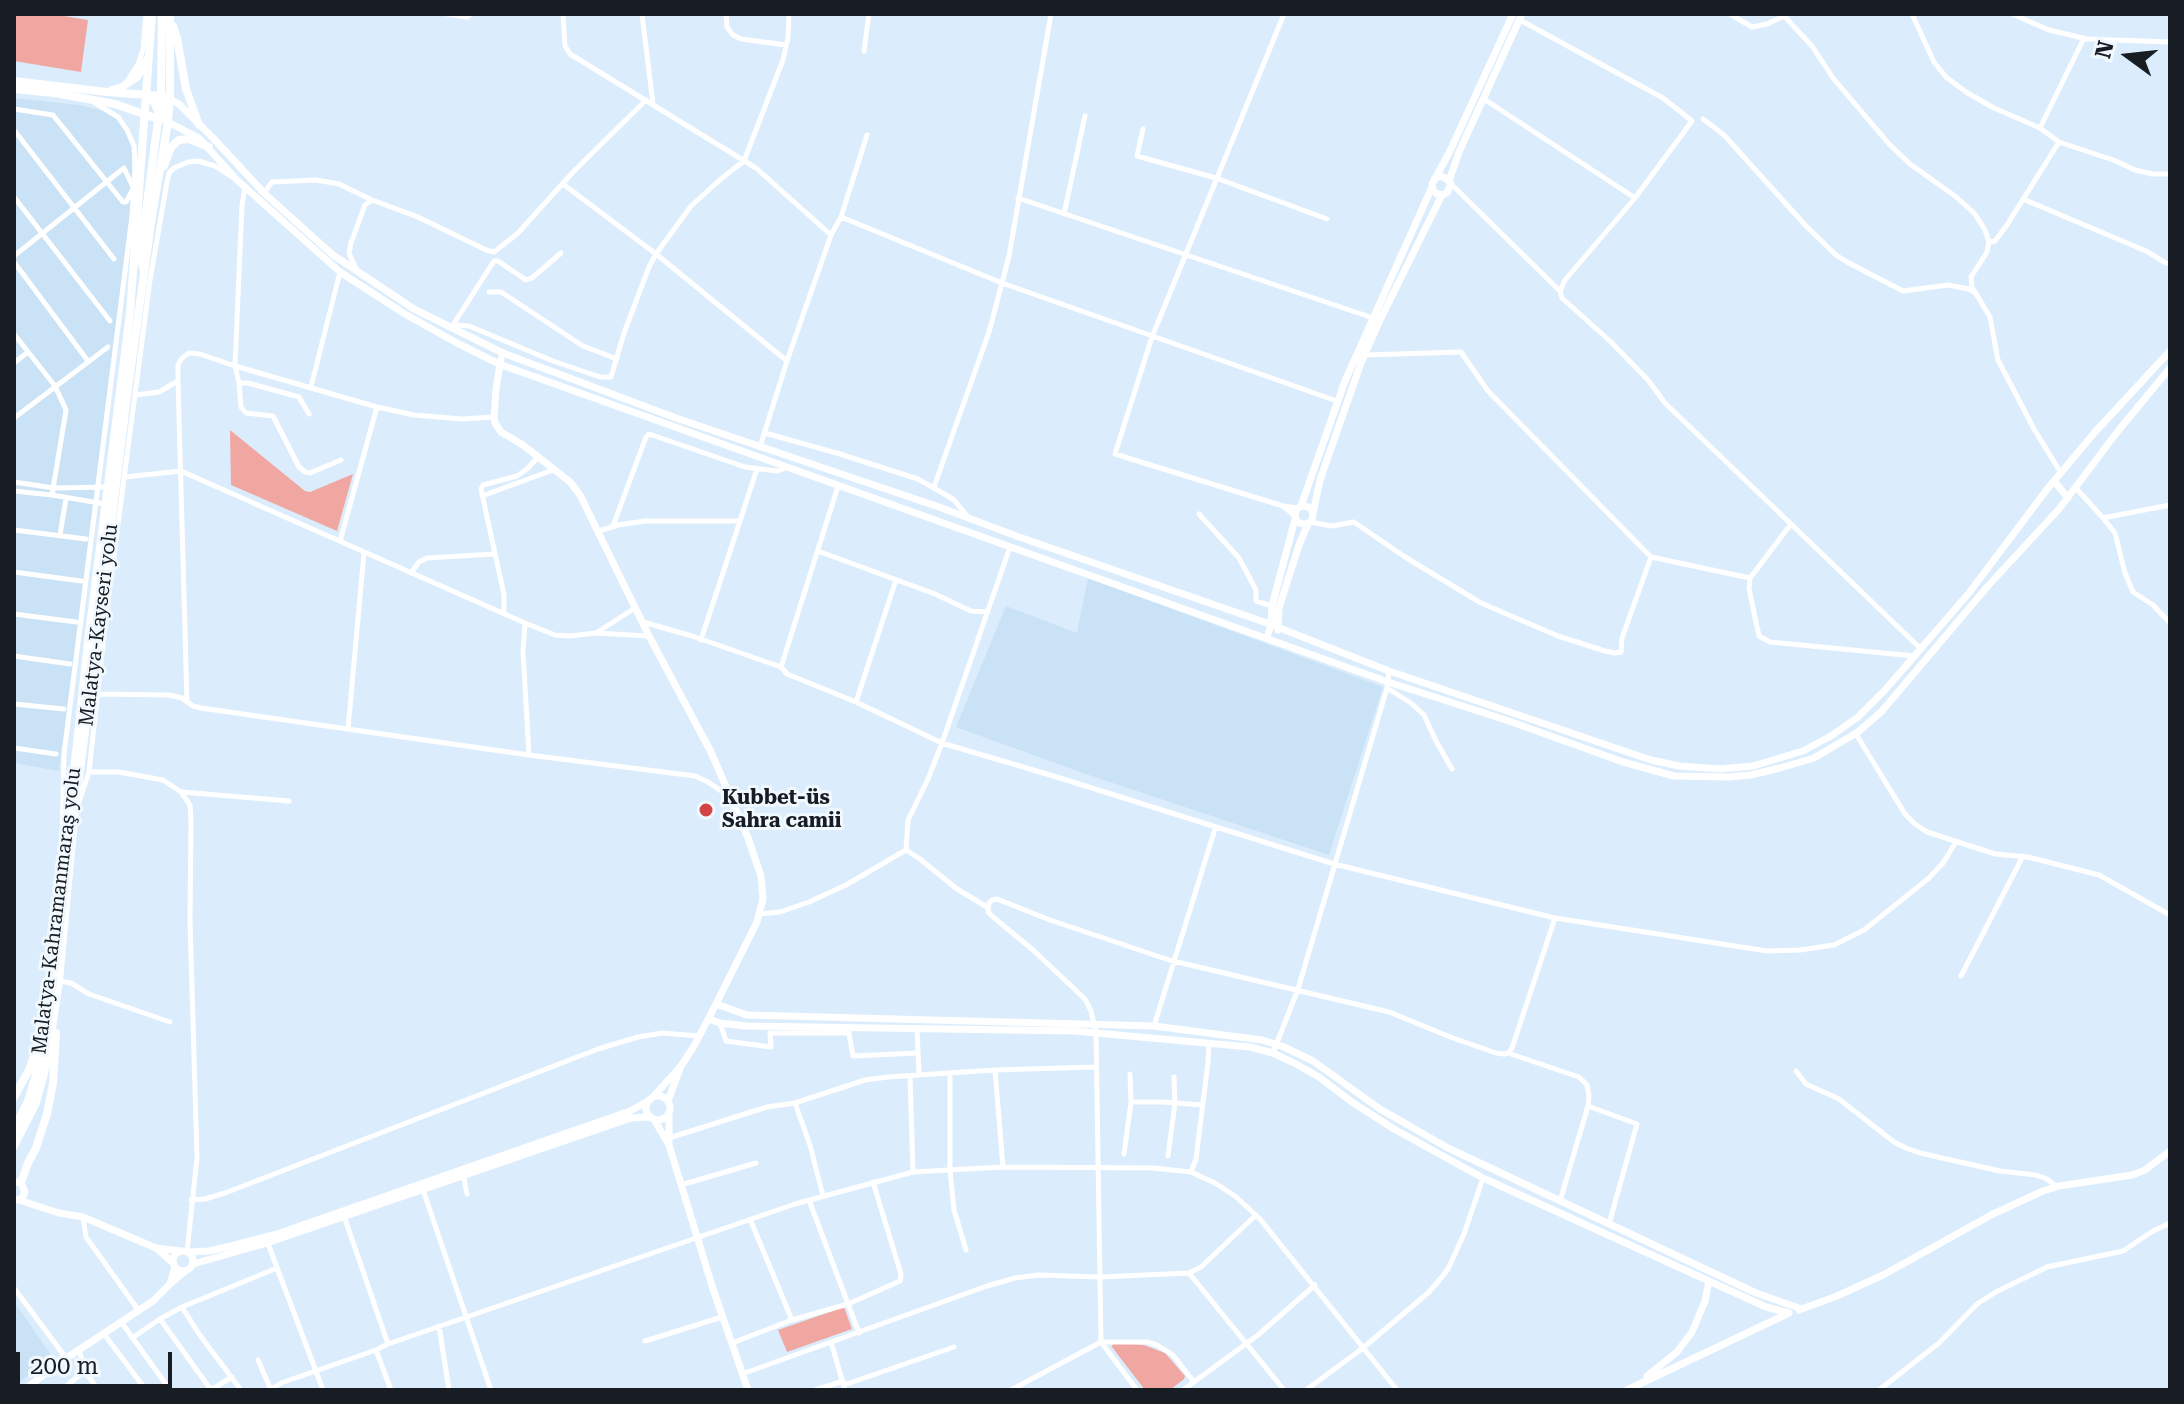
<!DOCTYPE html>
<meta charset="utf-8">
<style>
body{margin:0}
#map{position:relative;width:2184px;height:1404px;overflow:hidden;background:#dbedfc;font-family:"Roboto Serif",serif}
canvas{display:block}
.frame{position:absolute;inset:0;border:16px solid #171d22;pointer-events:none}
.north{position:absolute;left:2088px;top:16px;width:80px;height:80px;-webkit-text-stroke:6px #f1f9fe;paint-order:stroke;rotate:285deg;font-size:22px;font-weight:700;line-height:32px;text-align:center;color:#171d22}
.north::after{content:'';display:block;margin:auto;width:28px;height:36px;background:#171d22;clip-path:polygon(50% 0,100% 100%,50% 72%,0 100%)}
.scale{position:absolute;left:16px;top:1352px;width:156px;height:36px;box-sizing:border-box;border:4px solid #171d22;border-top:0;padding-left:10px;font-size:24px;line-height:28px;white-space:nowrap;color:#171d22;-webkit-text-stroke:6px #f1f9fe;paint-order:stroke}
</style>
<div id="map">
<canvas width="2184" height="1404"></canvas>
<div class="frame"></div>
<div class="north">N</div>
<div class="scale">200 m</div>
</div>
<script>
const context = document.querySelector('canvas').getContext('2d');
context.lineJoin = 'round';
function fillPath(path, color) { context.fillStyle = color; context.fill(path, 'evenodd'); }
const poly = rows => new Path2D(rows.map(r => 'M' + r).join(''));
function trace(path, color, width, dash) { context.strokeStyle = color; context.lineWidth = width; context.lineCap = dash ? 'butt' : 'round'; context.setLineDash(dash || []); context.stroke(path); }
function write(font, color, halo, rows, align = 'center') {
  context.font = font + ' "Roboto Serif",serif'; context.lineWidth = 6; context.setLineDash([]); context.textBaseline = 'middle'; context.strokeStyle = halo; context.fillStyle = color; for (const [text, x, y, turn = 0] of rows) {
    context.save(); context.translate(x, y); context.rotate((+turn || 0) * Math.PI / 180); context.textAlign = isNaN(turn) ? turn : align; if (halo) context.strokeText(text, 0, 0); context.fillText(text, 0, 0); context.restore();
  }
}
fillPath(poly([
 [14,98,79,105,108,112,117,118,126,130,132,145,132,198,59,771,14,763],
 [1088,578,1383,687,1329,855,1080,772,956,727,1006,606,1077,633],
 [14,1301,53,1358,14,1386]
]), '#c9e2f6');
fillPath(poly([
 [14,14,52,14,88,20,81,72,14,61],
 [230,430,305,491,310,492,353,474,337,531,231,485],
 [844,1307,852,1329,787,1352,778,1330],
 [1113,1342,1144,1345,1165,1353,1185,1376,1184,1379,1170,1390,1145,1390,1112,1347]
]), '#f0a7a1');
trace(poly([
 [447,14,467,17,471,14],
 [563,14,565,46,570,54,756,168,831,235],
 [642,14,653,104],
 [726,14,727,27,733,35,741,39,786,45],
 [1730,14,1752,27,1767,24,1788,14],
 [1912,14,1934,62,1946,77,1966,92,1992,107,2040,128,2059,142,2116,161,2135,170,2152,174,2170,174],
 [2012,14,2049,30,2087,39,2170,42],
 [1785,17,1812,46,1833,78,1889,144,1910,164,1955,196,1975,214,1985,230,1989,242,1987,252,1971,277,1972,287,1990,317,1998,360,2034,429,2061,473],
 [864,51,869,14],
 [127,81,138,64,143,50,146,14],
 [1484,99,1635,198,1692,121,1663,98,1520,20],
 [14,109,53,115,123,202,126,202,133,189],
 [1703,119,1724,135,1806,226,1836,255,1847,262,1903,291,1948,285,1969,289,1974,292],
 [2040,128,2084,38],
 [1143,129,1137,156,1216,178,1327,219],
 [14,130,114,259],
 [563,184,656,254,787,361],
 [1451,184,1560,291],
 [245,187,242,205,235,366,239,383,241,407,246,413,273,416,299,467,305,472,310,473,341,460],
 [264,193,272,182,316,180,339,184,372,200],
 [14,197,110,321],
 [1018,198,1373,318],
 [1635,198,1565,280,1560,291,1562,298,1611,342,1648,380,1665,403,1921,649],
 [2023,199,2146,251,2166,263],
 [1064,214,1085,116],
 [841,217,1002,283,1334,400],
 [1989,242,1995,241,2007,225,2059,142],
 [14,256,124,168,133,187],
 [14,262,88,361],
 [357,271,349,253,351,243,365,205,372,200,418,217,486,250,494,252,517,234,574,171,646,100],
 [489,292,501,292,583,346,617,359],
 [451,328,494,261,498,261,526,280,532,278,561,253],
 [453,329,458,325,469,326,553,361,600,377,611,377,624,333,649,267,656,254,691,206,722,178,744,161,783,60,788,38,789,14],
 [14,334,55,386,66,410,52,495],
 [1365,355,1461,352,1488,391,1651,557,1750,578],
 [14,363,28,352],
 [239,383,248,383,299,397,309,414],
 [311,387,340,272],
 [135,395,159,392,178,381],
 [14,418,108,347],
 [765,433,840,454,918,479,953,499,969,518],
 [760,447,787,361,831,235,841,217,867,135],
 [125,477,181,471,525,623,555,635,570,636,596,633],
 [14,482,54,488,107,487],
 [934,487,989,332,1002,283,1009,256,1051,14],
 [2075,487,2103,518,2170,505],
 [14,491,52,495,105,504],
 [482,496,553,470],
 [1283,506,1115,454,1152,337,1284,14],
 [1199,514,1239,558,1256,590,1256,601,1272,606],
 [1295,516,1283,506,1298,508],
 [2103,518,2115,533,2125,573,2133,592,2153,605,2170,623],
 [1311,522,1331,526,1354,522,1405,557,1481,603,1558,636,1605,651,1615,653,1621,652,1622,638,1651,557],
 [1791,524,1750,578,1749,589,1759,636,1770,642,1914,656],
 [613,526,646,437,649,434,745,467,777,471,789,467],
 [14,530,86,539],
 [599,531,618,525,645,521,739,521],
 [60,535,66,498],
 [340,541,377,407],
 [818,551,935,594,971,611,988,612],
 [14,572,81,581],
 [411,573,419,562,427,558,495,554],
 [635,608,596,633,648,636],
 [14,614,76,622],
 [504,614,504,595,481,489,483,485,517,476,527,469,538,457],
 [643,622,692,636,781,667,787,674,856,702,942,743,1060,778,1334,864,1555,918,1767,951,1800,950,1834,945,1864,930,1929,878,1943,863,1956,842],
 [525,623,523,652,529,755],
 [701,640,757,469],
 [14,656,70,664],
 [781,667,838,486],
 [1389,671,1387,688,1411,703,1424,715,1436,741,1452,769],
 [98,694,169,695,182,698,193,706,201,708,529,755,695,776,708,782,730,797],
 [187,702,178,381,178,365,182,358,189,353,200,354,235,366,377,407,414,415,462,419,494,417],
 [856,702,896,580],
 [14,704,64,709],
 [348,729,364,553],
 [1856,734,1905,814,1915,824,1927,832,1995,854,2028,857,2099,875,2170,915],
 [14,748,56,754],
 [89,772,119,772,163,780,181,792,190,805,191,821,190,920,197,1158,187,1252],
 [182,792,289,801],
 [79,802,89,772,106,616,150,280,167,182,169,173,174,168,188,162,198,161,215,166,232,177],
 [62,847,64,754,132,216,135,168,134,146,127,130,118,117,95,103],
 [906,850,920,859,957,889,987,907],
 [759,914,780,912,809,902,846,885,906,850,908,820,928,779,942,743,1010,547],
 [1961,976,2023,856],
 [60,981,71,983,89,994,170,1022],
 [720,1023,726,1041,771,1047,770,1033,849,1033,853,1056,917,1053],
 [1154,1026,1215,829],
 [917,1028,919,1074],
 [1273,1053,1298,989,1387,688],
 [1508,1053,1579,1077,1587,1085,1589,1096,1588,1106,1560,1201],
 [995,1070,1003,1167],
 [1796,1071,1806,1084,1839,1099,1894,1142,1906,1148,1920,1153,2000,1171,2036,1175,2047,1179,2056,1186],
 [950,1073,950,1170,954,1210,966,1250],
 [910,1076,913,1172],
 [1131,1102,1163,1102,1202,1105],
 [1588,1106,1637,1124,1609,1224],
 [669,1138,767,1107,795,1103],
 [1124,1154,1131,1102,1130,1074],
 [1168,1156,1175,1103,1174,1077],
 [1191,1172,1196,1159,1208,1062,1209,1043],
 [463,1174,467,1194],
 [681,1185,756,1163],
 [422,1187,491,1390],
 [823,1196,810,1145,795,1103,865,1080,888,1077,995,1070,1096,1067],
 [191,1200,205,1199,225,1193,598,1049,638,1037,662,1033,699,1036],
 [809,1200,859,1333],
 [344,1216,388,1344],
 [83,1217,86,1237,139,1311],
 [750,1219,792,1320],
 [267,1241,323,1390],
 [1189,1273,1284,1390],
 [14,1288,66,1358],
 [182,1307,199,1334,241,1390],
 [160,1319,211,1390],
 [122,1323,170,1390],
 [439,1326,449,1390],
 [104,1334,146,1390],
 [132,1338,160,1319,182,1307,277,1268],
 [645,1341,722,1317],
 [831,1342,845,1390],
 [732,1343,792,1320,848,1304,900,1281,901,1274,873,1182],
 [79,1350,85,1371,98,1390],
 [376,1350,391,1390],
 [258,1360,271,1390],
 [742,1374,987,1286,1015,1278,1039,1275,1100,1277,1189,1273,1201,1267,1256,1215],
 [844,1385,954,1347],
 [61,1390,85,1371],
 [211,1390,232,1377],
 [270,1390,281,1383,376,1350,388,1344,795,1204,913,1172,1003,1167,1153,1168,1191,1172,1215,1183,1235,1196,1260,1219,1397,1390],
 [815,1390,843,1381],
 [1011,1390,1101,1342,1147,1342,1157,1345,1173,1355,1194,1382],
 [1137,1390,1101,1342,1096,1033,1091,1011,1085,999,1033,950,992,916,988,912,989,903,992,900,997,899,1050,920,1169,960,1389,1012,1453,1038,1496,1053,1504,1054,1508,1053,1512,1048,1555,918],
 [1183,1390,1258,1335,1315,1285],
 [1306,1390,1363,1348,1429,1292,1441,1278,1448,1269,1464,1234,1483,1178],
 [1879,1390,1939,1343,1977,1304,1996,1292,2047,1267,2123,1251,2153,1231,2170,1223]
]), '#fff', 5);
trace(poly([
 [170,99,179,104,213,138,264,193,333,255,414,309,503,353,676,418,939,507,1019,537,1267,623,1389,671,1651,760,1679,766,1720,769,1753,766,1803,751,1831,736,1858,717,1885,690,1969,593,2048,488,2096,431,2170,351],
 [168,122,199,138,237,180,340,272,405,314,457,343,499,364,1388,682,1506,720,1623,762,1674,776,1728,777,1751,775,1780,768,1814,758,1858,732,1882,711,1987,587,2059,509,2118,431,2170,368],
 [1435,178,1441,176,1447,179,1451,184,1447,193,1442,195,1437,194,1433,190,1432,184,1449,153,1513,14],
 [1449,181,1459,152,1522,14],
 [501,359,496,389,494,417,495,423,501,432,523,445,570,482,580,495,649,636,711,752,748,838,761,876,763,899,757,922,716,1004,694,1046,681,1066],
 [2054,481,2068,498],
 '1295 515a9 9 0 1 1 18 0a9 9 0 1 1-18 0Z',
 [1301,506,1345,381,1432,187],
 [1313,513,1320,480,1361,363,1380,320,1442,195],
 [1278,630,1279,608,1299,545,1308,524],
 [1267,637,1271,625,1272,606,1295,519],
 [716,1004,747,1015,1154,1026,1262,1040,1284,1047,1313,1061,1380,1109,1448,1148,1756,1293,1802,1309],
 [708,1019,720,1023,745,1026,1074,1031,1250,1047,1273,1053,1296,1064,1319,1077,1352,1102,1394,1129,1483,1178,1766,1307,1789,1313],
 '646 1108a12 12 0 1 1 24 0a12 12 0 1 1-24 0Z',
 [653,1097,681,1066,668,1101],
 [655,1121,669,1145,669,1115],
 [669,1145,713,1289,748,1390],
 [14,1181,21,1183,25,1192,22,1198,14,1201],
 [19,1200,59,1213,83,1217,156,1248],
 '173 1261a10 10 0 1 1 20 0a10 10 0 1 1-20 0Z',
 [188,1252,209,1251,235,1245,277,1234,630,1111,650,1100],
 [173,1263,156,1248,180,1251],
 [193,1264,267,1243,631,1118,649,1117],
 [175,1267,170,1284,185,1271],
 [1799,1310,1837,1296,1883,1275,1993,1214,2043,1191,2059,1186,2132,1175,2145,1170,2170,1151],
 [1647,1376,1677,1352,1692,1332,1705,1301,1709,1281],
 [24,1390,59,1363,153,1301,170,1284],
 [1627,1390,1787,1314]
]), '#fff', 7);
trace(poly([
 [162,14,161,96,164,113],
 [173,26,177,38,186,89,199,125],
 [14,81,107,92,161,96,170,99],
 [14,89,55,93,115,104,161,120],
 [112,90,122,87,137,77,148,58],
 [164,166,171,147,179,140,189,139,209,147],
 [143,268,140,256,159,113,154,102,146,95],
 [14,1097,29,1070,39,1043],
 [14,1129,28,1101,38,1068,47,1019,88,642,130,313,152,14],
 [14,1146,36,1103,47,1062,59,981,74,819,127,396,152,216,168,122,170,99,170,14],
 [21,1183,28,1163,36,1148,47,1114,53,1083,56,1033]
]), '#fff', 8);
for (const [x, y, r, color] of [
 [706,810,8,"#d34445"]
]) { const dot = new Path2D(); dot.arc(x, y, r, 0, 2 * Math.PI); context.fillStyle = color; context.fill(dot); trace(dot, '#f1f9fe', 3); }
write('20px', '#171d22', '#f1f9fe', [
 ["Malatya-Kayseri yolu",99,625,-83],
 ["Malatya-Kahramanmaraş yolu",57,911,-83]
]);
write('bold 20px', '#171d22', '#f1f9fe', [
 ["Kubbet-üs",722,798],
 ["Sahra camii",722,821]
], 'left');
</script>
